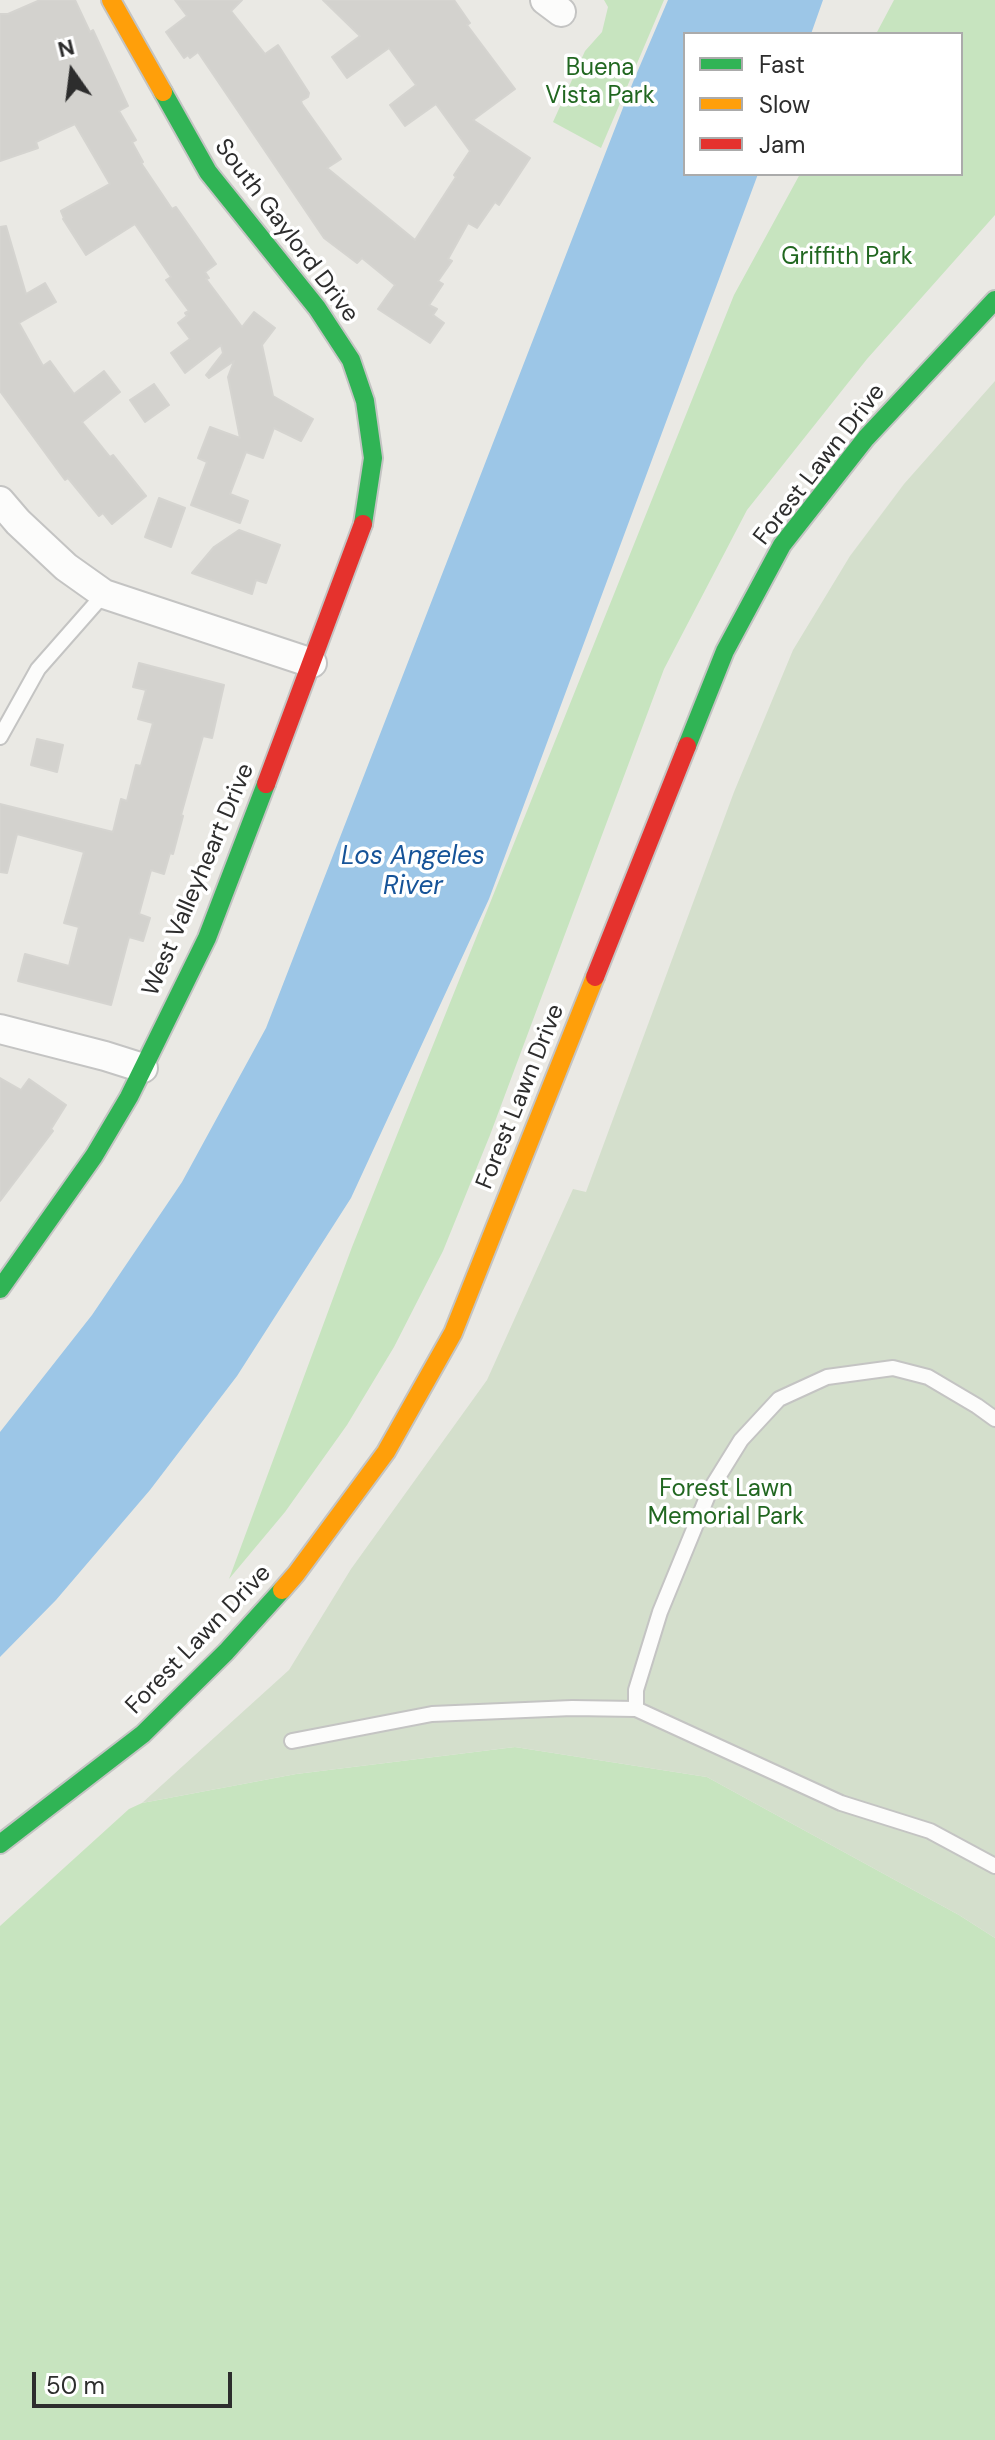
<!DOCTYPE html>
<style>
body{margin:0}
#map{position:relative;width:995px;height:2440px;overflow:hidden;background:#eae9e4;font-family:"DM Sans",sans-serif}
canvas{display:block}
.legend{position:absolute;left:683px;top:32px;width:280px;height:144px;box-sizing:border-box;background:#fff;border:2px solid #ababab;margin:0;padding:10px 14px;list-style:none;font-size:24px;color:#2d2d2d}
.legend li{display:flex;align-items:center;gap:16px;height:40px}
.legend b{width:40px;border:2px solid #ababab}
.north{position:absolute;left:32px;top:32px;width:80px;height:80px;-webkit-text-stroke:6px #fff;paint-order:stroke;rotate:346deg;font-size:22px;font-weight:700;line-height:32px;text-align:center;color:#2d2d2d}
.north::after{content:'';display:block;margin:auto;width:28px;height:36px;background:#2d2d2d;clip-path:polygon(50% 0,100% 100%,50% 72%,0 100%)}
.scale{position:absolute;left:32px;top:2372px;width:200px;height:36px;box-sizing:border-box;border:4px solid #2d2d2d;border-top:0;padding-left:10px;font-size:24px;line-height:28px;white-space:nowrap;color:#2d2d2d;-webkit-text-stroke:6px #fff;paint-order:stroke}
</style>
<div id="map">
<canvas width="995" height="2440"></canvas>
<ul class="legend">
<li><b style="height:10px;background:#30b455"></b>Fast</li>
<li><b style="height:10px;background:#ff9f0a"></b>Slow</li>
<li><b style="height:10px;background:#e5322d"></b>Jam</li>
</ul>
<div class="north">N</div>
<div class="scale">50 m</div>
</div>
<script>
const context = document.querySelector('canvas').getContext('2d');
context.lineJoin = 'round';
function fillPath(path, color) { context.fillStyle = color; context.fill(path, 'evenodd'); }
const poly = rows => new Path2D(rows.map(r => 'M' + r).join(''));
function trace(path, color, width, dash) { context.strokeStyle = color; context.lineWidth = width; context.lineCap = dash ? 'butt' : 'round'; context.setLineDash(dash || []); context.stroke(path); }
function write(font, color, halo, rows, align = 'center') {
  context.font = font + ' "DM Sans",sans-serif'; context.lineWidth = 7; context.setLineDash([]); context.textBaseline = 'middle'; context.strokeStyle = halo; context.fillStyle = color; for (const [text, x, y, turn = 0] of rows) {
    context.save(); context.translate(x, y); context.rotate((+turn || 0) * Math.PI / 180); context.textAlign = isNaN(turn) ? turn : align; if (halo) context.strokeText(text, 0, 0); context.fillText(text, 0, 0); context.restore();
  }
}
fillPath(poly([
 [604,0,664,0,601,148,553,122,585,51,602,32,608,7],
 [894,0,995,0,995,215,867,359,747,510,664,669,490,1135,443,1251,394,1347,347,1425,285,1512,229,1579,352,1247,734,295,800,174,961,174,961,34,876,34],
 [515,1747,707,1777,959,1915,995,1938,995,2440,0,2440,0,1926,129,1809,142,1803,296,1774]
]), '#c7e4bf');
fillPath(poly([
 [995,381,995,1938,959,1915,707,1777,515,1747,296,1774,142,1803,289,1670,351,1569,487,1380,573,1189,586,1192,734,792,793,650,850,556,904,484]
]), '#d4dfcc');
fillPath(poly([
 [668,0,823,0,811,34,685,34,685,174,758,174,489,899,351,1198,237,1376,150,1490,56,1600,0,1657,0,1432,92,1315,182,1182,266,1028,633,82]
]), '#9cc6e7');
const building = poly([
 [40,0,75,0,90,32,93,30,128,106,119,111,136,140,132,142,143,162,141,163,172,209,176,207,216,264,205,272,209,278,206,279,242,327,254,312,275,328,262,345,273,396,313,419,301,441,274,428,263,458,246,452,230,494,248,501,240,523,191,505,207,462,198,458,210,427,240,438,228,377,234,361,209,378,206,375,223,353,221,345,185,373,171,353,190,339,178,323,187,316,185,313,189,311,166,280,171,277,135,224,86,255,63,219,64,218,61,211,110,184,75,124,36,142,38,148,0,161,0,14,8,14,40,0],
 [175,0,242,0,231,11,265,54,278,45,309,93,308,97,301,101,302,104,341,159,327,168,415,240,456,177,454,175,470,151,436,104,405,126,390,105,416,85,389,48,347,78,332,57,360,36,323,0,454,0,470,23,467,25,515,89,473,120,530,158,499,205,495,202,477,228,468,223,448,259,452,261,438,281,443,284,429,305,437,309,433,315,444,323,430,343,378,309,395,285,362,258,357,263,324,238,198,52,190,58,188,55,184,58,166,32,187,16,175,0],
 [6,226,26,294,45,283,56,302,19,323,43,366,50,361,74,394,104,371,120,392,82,422,110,457,113,455,146,496,112,524,103,513,99,516,68,478,65,480,0,391,0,227,6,226],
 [154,384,169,405,145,422,130,400,154,384],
 [159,498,185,508,171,547,145,537,159,498],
 [239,530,280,545,266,583,256,580,252,594,192,573,214,547,239,530],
 [139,663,224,685,212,738,203,736,181,815,183,816,173,854,170,853,164,874,151,870,139,914,150,918,143,941,129,937,111,1005,18,981,25,954,69,966,79,927,64,923,84,852,17,834,7,873,0,872,0,804,113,832,121,799,127,801,136,765,141,766,153,723,138,719,146,690,133,687,139,663],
 [37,739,63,745,57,772,31,765,37,739],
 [0,1078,21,1090,29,1079,66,1105,51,1129,53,1131,0,1201,0,1078]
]);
fillPath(building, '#d3d2ce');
trace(building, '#d5d4d0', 2);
const lane = poly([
 [0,737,38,669,104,594],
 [636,1709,636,1690,660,1612,710,1490,741,1440,779,1399,827,1377,893,1368,928,1377,977,1406,995,1419],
 [292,1741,432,1714,572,1708,636,1709,841,1803,930,1831,995,1866]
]);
const street = poly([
 [545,0,561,12],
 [0,501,18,522,66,567,104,594,312,663],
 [0,1029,105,1056,143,1068]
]);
const fast = poly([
 [163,92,208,172,317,308,351,360,365,401,373,458,363,524],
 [687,746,725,651,782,545,866,438,995,300],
 [0,1289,94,1156,129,1097,207,938,266,784],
 [0,1844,143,1734,226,1652,282,1590]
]);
const slow = poly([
 [111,0,163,92],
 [282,1590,296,1574,386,1452,453,1333,595,977]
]);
const jam = poly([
 [266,784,363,524],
 [595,977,687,746]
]);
trace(lane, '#c4c4c3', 18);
trace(street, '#c4c4c3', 32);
trace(fast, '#c4c4c3', 22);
trace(slow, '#c4c4c3', 22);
trace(jam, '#c4c4c3', 22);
trace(lane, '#fcfcfb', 14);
trace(street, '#fcfcfb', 28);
trace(fast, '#30b455', 18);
trace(slow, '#ff9f0a', 18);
trace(jam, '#e5322d', 18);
write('24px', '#216720', '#fff', [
 ["Buena",600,69],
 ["Vista Park",600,97],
 ["Griffith Park",847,258],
 ["Forest Lawn",726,1490],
 ["Memorial Park",726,1518]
]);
write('24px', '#2d2d2d', '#fff', [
 ["South Gaylord Drive",286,231,53],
 ["Forest Lawn Drive",820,465,-52],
 ["West Valleyheart Drive",199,880,-67],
 ["Forest Lawn Drive",521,1097,-68],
 ["Forest Lawn Drive",199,1640,-46]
]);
write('italic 26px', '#165398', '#fff', [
 ["Los Angeles",413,857],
 ["River",413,887]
]);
</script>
